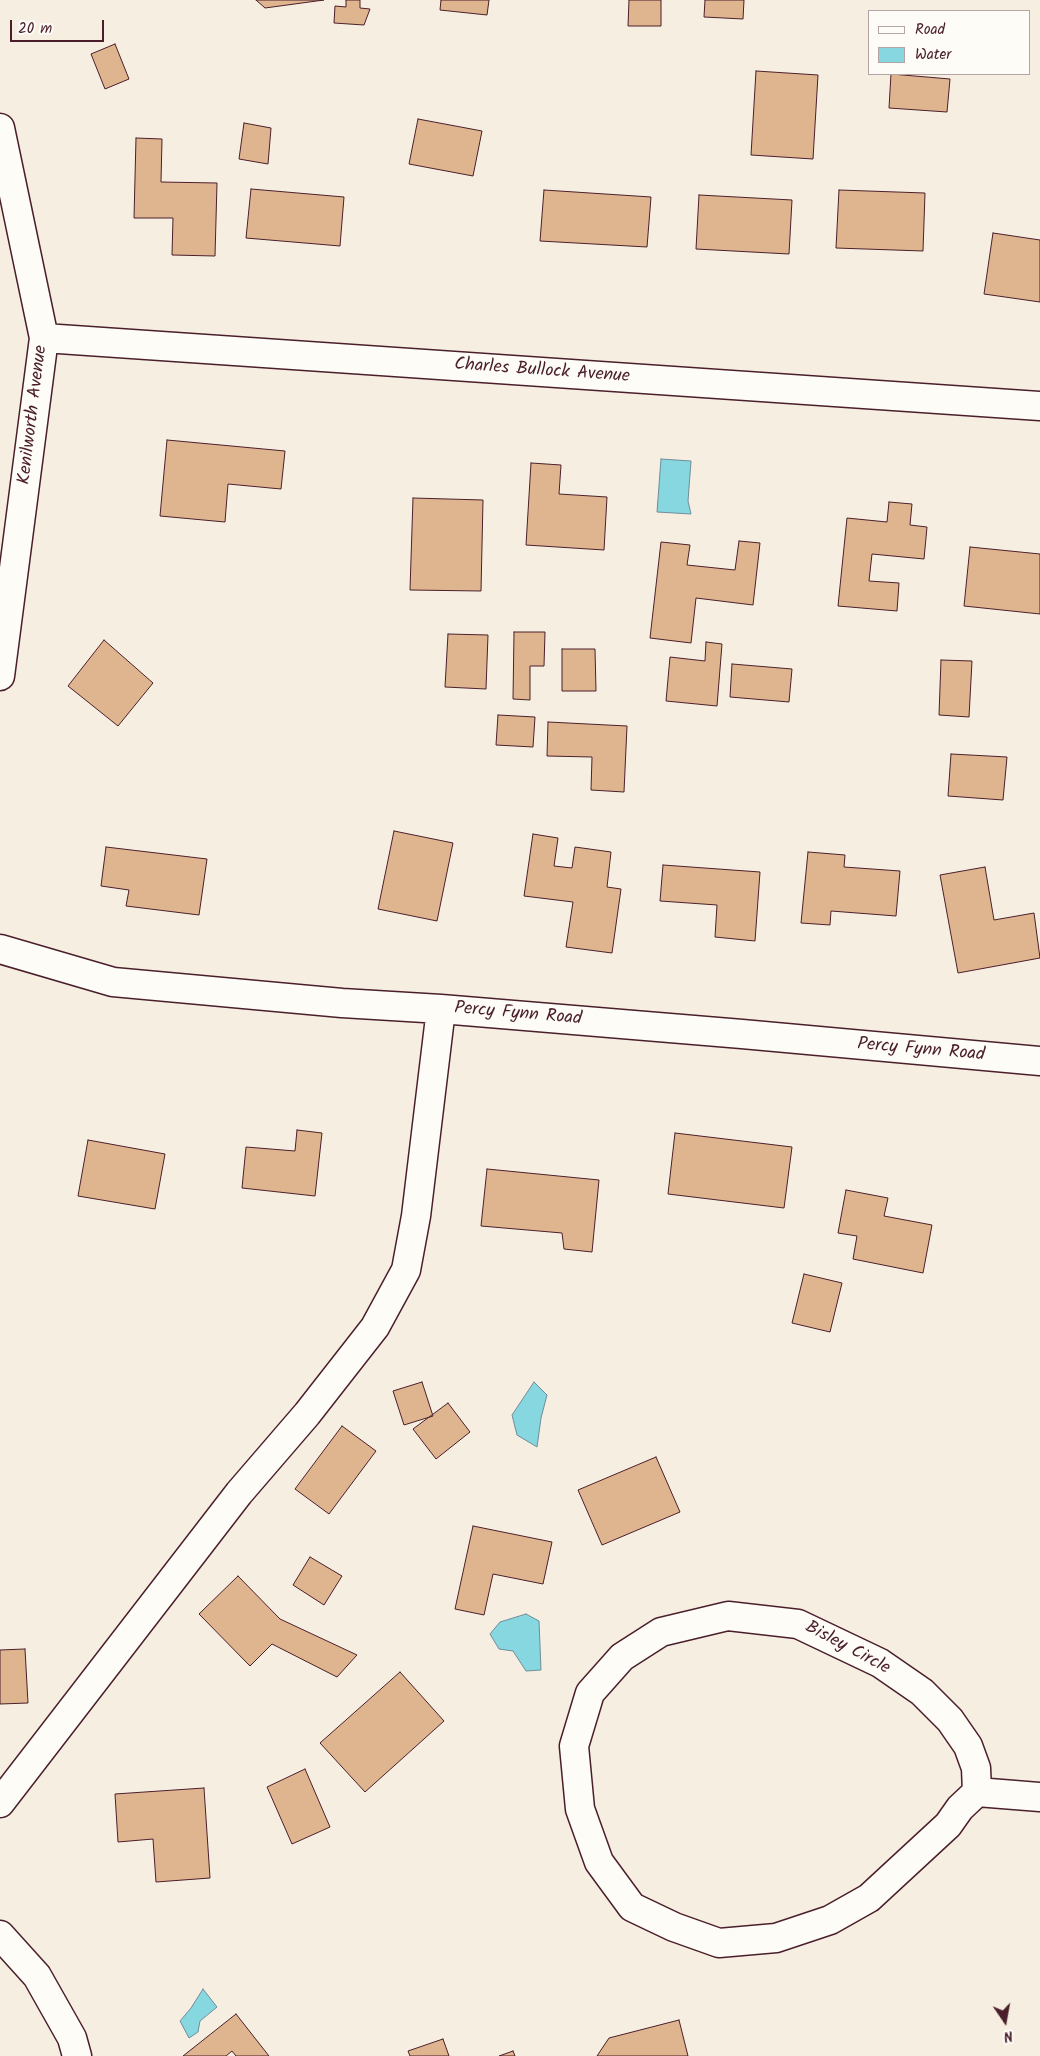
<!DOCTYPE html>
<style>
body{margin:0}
#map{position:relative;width:1040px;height:2056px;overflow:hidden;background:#f7eee2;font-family:Kalam,sans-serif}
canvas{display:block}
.legend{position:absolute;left:868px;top:10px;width:162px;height:65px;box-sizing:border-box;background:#fdfcf7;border:1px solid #b5a4a5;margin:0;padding:6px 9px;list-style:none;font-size:15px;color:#4a1f2b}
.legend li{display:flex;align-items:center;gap:10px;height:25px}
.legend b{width:25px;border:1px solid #b5a4a5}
.north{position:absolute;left:980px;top:1996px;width:50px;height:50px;-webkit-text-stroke:4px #fdfcf7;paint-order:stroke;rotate:168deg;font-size:14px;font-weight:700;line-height:20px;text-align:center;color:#4a1f2b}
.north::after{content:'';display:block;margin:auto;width:18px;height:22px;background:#4a1f2b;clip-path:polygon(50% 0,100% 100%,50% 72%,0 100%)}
.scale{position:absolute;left:10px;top:20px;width:94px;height:22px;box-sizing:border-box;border:2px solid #4a1f2b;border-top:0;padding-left:6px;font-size:15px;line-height:18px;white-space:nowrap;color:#4a1f2b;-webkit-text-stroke:4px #fdfcf7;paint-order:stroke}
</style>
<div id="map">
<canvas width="1040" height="2056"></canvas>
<ul class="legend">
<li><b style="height:6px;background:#fdfcf7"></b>Road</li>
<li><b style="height:14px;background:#86d7e0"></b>Water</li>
</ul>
<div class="north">N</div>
<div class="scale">20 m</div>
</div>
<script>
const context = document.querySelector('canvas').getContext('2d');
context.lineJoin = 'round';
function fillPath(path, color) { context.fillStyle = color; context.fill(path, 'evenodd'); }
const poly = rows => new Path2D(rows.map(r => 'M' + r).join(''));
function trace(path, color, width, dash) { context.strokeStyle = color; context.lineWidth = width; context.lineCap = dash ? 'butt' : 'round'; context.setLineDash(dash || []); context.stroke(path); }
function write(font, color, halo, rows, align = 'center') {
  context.font = font + ' Kalam,sans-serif'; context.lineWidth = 4; context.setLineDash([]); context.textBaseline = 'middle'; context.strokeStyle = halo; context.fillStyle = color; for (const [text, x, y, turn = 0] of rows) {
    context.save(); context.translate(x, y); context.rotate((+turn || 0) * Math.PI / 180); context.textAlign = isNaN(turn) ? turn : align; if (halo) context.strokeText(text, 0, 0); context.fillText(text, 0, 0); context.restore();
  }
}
const water = poly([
 [661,459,691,461,688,501,691,514,657,512,661,459],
 [534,1382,547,1395,541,1418,537,1447,517,1435,512,1415,534,1382],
 [526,1614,539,1621,541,1670,526,1671,513,1651,499,1649,490,1634,500,1622,526,1614],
 [203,1989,217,2007,200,2021,198,2032,189,2038,180,2021,191,2008,203,1989]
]);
fillPath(water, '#86d7e0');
trace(water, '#6e8d98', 1);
const building = poly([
 [256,0,324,0,265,8,256,0],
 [346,0,360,0,360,8,370,9,364,25,334,23,335,6,346,7,346,0],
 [441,0,489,0,487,15,440,10,441,0],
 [629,0,661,0,661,26,628,26,629,0],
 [705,0,744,0,743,19,704,17,705,0],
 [115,44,129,79,105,89,91,54,115,44],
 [756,71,818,75,813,159,751,155,756,71],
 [891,74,950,79,947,112,889,108,891,74],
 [418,119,482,131,473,176,409,164,418,119],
 [244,123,271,128,268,164,239,159,244,123],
 [136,138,162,139,161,182,217,183,215,256,172,255,173,218,134,218,136,138],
 [251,189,344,197,340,246,246,238,251,189],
 [544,190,651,197,647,247,540,241,544,190],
 [839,190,925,193,923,251,836,248,839,190],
 [699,195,792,200,789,254,696,249,699,195],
 [993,233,1040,240,1040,302,984,294,993,233],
 [167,440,285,451,281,489,228,484,225,522,160,516,167,440],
 [531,463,561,465,559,494,607,497,604,550,526,545,531,463],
 [413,498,483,500,481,591,410,590,413,498],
 [889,502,912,504,910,525,927,527,924,559,872,554,869,581,899,583,897,611,838,606,847,518,887,522,889,502],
 [739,541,760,543,753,605,696,598,691,643,650,638,661,542,690,545,687,565,735,570,739,541],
 [970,547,1040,554,1040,614,964,606,970,547],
 [514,632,545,632,544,666,530,666,530,700,513,699,514,632],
 [448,634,488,635,486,689,445,687,448,634],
 [104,640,153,683,118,726,68,686,104,640],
 [706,642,722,644,717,706,666,701,670,657,705,661,706,642],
 [562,649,595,649,596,691,562,691,562,649],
 [941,660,972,661,969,717,939,715,941,660],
 [732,664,792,669,789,702,730,697,732,664],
 [498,715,535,717,533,747,496,745,498,715],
 [548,722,627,726,624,792,591,790,592,757,547,756,548,722],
 [951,754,1007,757,1003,800,948,796,951,754],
 [394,831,453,843,437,921,378,909,394,831],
 [533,834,558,838,554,866,572,868,575,847,611,852,607,887,621,889,612,953,566,947,573,902,524,896,533,834],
 [106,847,207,859,199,915,126,906,129,890,101,886,106,847],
 [808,852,845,855,844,867,900,871,896,916,831,911,830,925,801,923,808,852],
 [663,865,760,872,755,941,715,937,717,905,660,901,663,865],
 [985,867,994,920,1034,913,1040,958,958,973,940,875,985,867],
 [297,1130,322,1133,315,1196,242,1188,246,1147,295,1151,297,1130],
 [675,1133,792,1147,784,1208,668,1194,675,1133],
 [88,1140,165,1154,155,1209,78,1196,88,1140],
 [487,1169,599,1180,592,1252,564,1249,562,1233,481,1226,487,1169],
 [846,1190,888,1198,884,1216,932,1225,923,1273,853,1259,857,1236,838,1233,846,1190],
 [804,1274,842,1283,830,1332,792,1323,804,1274],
 [422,1382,433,1416,404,1425,393,1391,422,1382],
 [448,1403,470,1432,436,1459,413,1429,448,1403],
 [342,1426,376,1451,329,1514,295,1489,342,1426],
 [656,1457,680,1512,602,1545,578,1490,656,1457],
 [473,1526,552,1542,543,1584,493,1574,484,1615,455,1609,473,1526],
 [310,1557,342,1576,324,1605,293,1585,310,1557],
 [238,1576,280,1619,357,1655,337,1677,272,1644,250,1666,199,1614,238,1576],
 [25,1649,28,1703,0,1704,0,1650,25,1649],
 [400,1672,444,1721,365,1792,320,1743,400,1672],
 [305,1769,330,1827,292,1844,267,1787,305,1769],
 [204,1788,210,1878,156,1882,153,1839,118,1842,115,1794,204,1788],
 [236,2014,269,2056,236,2056,232,2051,226,2056,183,2056,236,2014],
 [679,2020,688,2056,597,2056,609,2038,679,2020],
 [443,2039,449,2056,410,2056,408,2051,443,2039],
 [513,2051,515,2056,499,2056,513,2051]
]);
fillPath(building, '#dfb590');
trace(building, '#4a1f2b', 1);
const street = poly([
 [0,128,44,338,0,676],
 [44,338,1040,406],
 [0,949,113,982,342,1003,441,1009,742,1034,1040,1061],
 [977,1792,976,1768,968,1746,950,1720,922,1692,880,1663,798,1624,728,1616,661,1632,622,1657,590,1693,574,1746,580,1809,599,1862,632,1907,674,1927,719,1943,776,1938,830,1920,869,1898,948,1825,960,1808,977,1792,1040,1797],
 [0,1803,239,1493,307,1414,375,1327,406,1270,416,1216,441,1009],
 [0,1935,37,1976,72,2038,77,2056]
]);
trace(street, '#4a1f2b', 31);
trace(street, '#fdfcf7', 28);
write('18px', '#4a1f2b', '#fdfcf7', [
 ["Charles Bullock Avenue",542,372,4],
 ["Kenilworth Avenue",34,415,-83],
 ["Percy Fynn Road",518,1015,5],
 ["Percy Fynn Road",921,1051,5],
 ["Bisley Circle",847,1649,28]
]);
</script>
